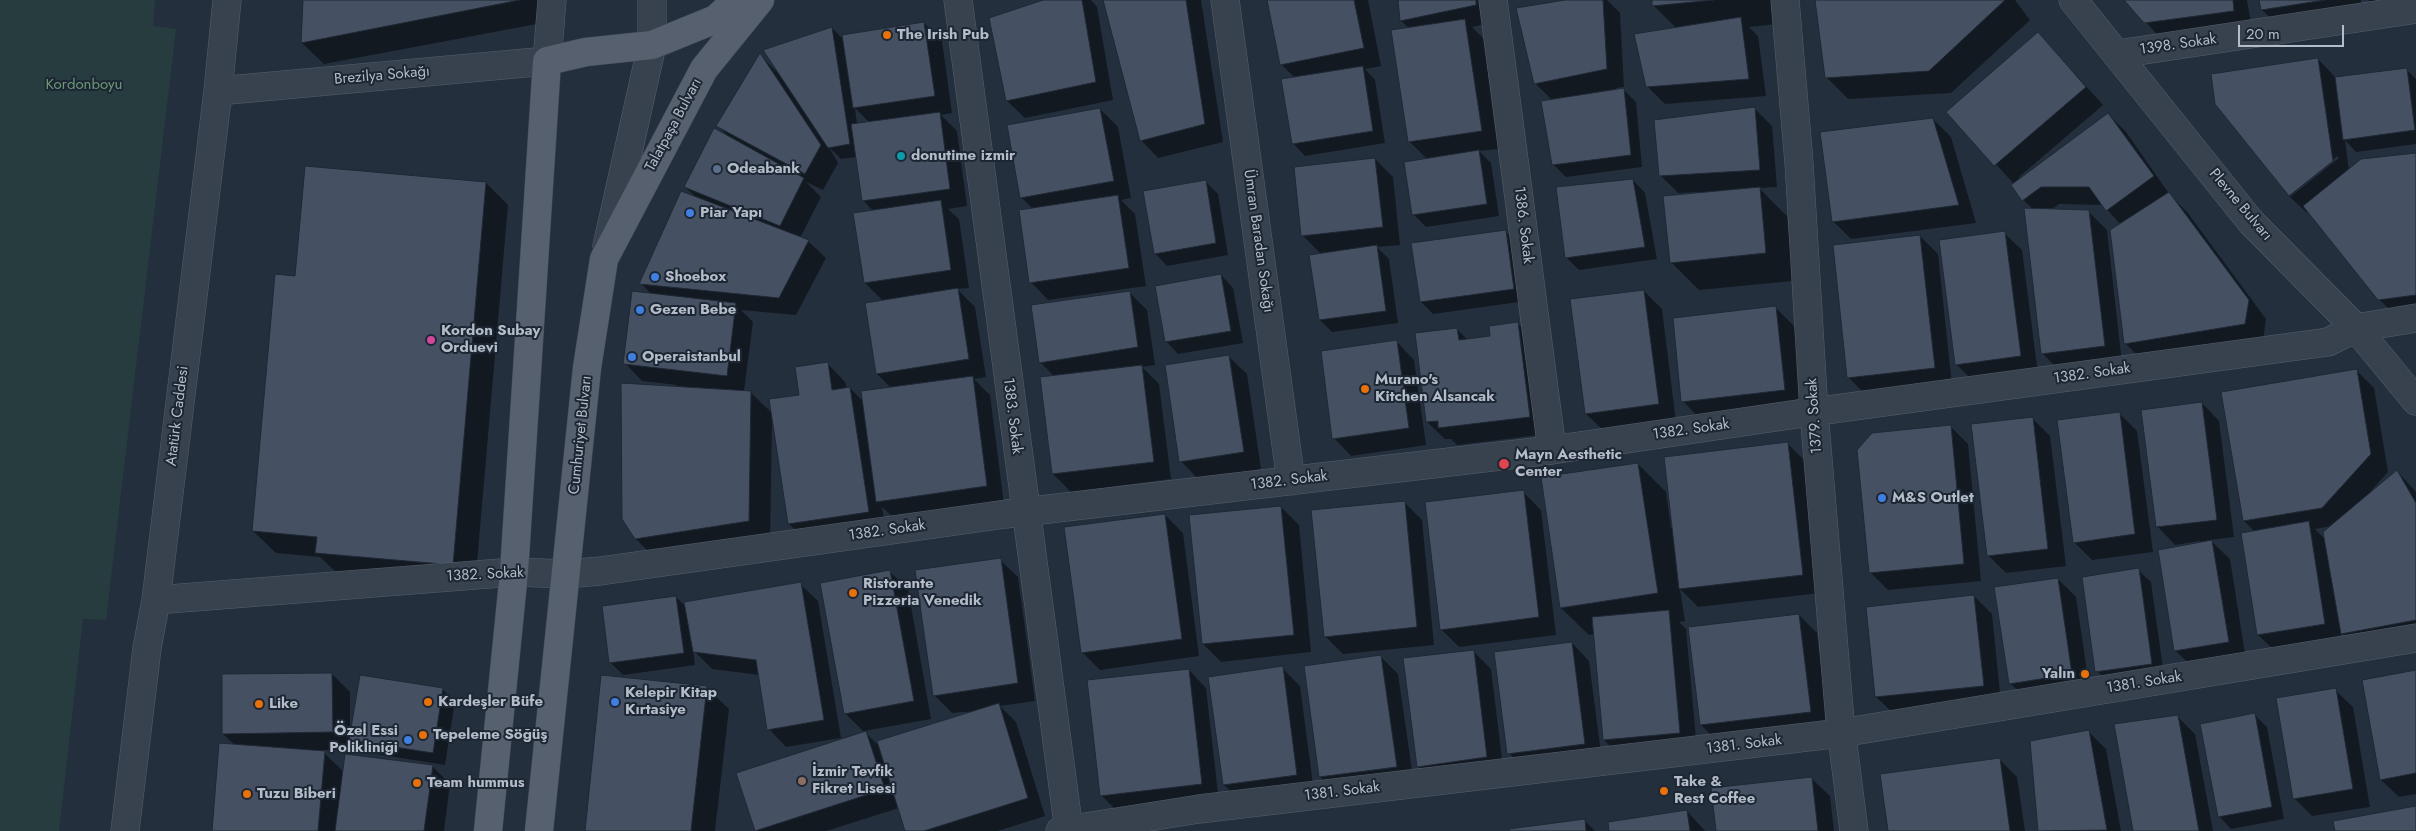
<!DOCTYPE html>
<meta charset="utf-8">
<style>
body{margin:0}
#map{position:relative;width:2416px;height:831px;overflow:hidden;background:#242f3e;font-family:Jost,sans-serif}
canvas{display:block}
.scale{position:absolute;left:2238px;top:25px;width:106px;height:22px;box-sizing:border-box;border:2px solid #b4bcc9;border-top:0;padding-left:6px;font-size:15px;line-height:18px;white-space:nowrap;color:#b4bcc9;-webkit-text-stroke:4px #1d2633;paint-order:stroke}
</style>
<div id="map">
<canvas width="2416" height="831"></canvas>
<div class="scale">20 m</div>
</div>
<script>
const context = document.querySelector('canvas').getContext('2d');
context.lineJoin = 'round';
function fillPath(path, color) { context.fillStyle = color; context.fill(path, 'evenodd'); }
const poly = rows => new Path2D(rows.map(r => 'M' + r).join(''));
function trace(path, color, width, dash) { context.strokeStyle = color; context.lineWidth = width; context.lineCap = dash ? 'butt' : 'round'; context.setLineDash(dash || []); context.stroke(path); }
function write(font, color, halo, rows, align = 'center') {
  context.font = font + ' Jost,sans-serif'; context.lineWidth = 4; context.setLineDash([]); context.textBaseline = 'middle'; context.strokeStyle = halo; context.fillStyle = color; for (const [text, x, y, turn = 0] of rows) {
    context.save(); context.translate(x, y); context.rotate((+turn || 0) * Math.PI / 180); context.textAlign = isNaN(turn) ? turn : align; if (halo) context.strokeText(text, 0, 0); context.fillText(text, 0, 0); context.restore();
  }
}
fillPath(poly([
 [0,0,155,0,153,26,176,29,106,620,83,619,59,831,0,831]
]), '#263c3f');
fillPath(poly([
 [304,0,543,0,542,23,324,64,302,43],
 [1047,0,1091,0,1097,7,1113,100,1025,118,1007,101],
 [1104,0,1201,0,1223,142,1158,158,1141,140],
 [1269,0,1368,0,1381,66,1365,69,1375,80,1385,143,1305,156,1293,143,1295,78,1281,64],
 [1399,0,1491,0,1494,22,1472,27,1483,38,1499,149,1479,151,1491,163,1499,216,1426,227,1413,214,1427,159,1409,141,1409,28,1401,21],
 [1573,0,1607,0,1620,13,1624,87,1616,88,1617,90,1623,89,1636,102,1642,167,1566,177,1553,164,1552,100,1535,83],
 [1654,0,1784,0,1786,23,1749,27,1758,36,1766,96,1665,104,1647,86,1677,29,1654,6],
 [1816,0,2015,0,2030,20,1951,93,1848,99,1826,77],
 [2126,0,2247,0,2252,28,2163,41],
 [2261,0,2361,0,2363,14,2280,27,2262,10],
 [2368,0,2416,0,2386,19],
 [924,23,942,41,952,113,941,115,957,131,967,206,948,209,959,219,969,288,957,289,975,307,986,377,974,379,990,395,1004,504,895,519,882,507,886,529,807,541,789,524,772,422,770,543,658,561,636,539,677,385,642,381,625,363,652,295,641,283,697,198,685,187,729,137,718,126,760,55,777,72,832,28,845,41],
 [855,108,870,123,857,124],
 [829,147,841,159,857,157,863,200,874,212,865,283,883,301,867,304,877,374,891,388,864,402,850,388,847,389,845,382,828,364,801,396,773,414,750,392,744,391,753,322,741,310,796,315,826,258,808,241,800,238,821,197,806,182,823,190,838,163],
 [2038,33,2103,105,2019,177,2021,179,2108,114,2126,132,2170,195,2187,212,2266,319,2263,341,2143,361,2125,343,2121,225,2103,205,2059,204,2051,210,2089,212,2107,230,2122,363,2060,371,2042,353,2034,210,2023,200,2014,184,1948,112],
 [2318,59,2335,77,2407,70,2416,79,2416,144,2356,152,2345,140,2349,171,2416,154,2416,315,2397,317,2379,299,2309,212,2307,213,2290,197,2339,158,2337,156,2290,196,2216,104],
 [1754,108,1772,126,1777,187,1759,188,1787,216,1793,281,1699,290,1671,262,1700,192,1678,193,1660,175],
 [1100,109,1118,127,1131,198,1121,200,1135,214,1146,286,1048,300,1031,282,1033,209,1021,197],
 [1933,119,1951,137,1976,223,1851,239,1833,221],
 [1375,159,1393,177,1400,245,1377,247,1389,259,1398,323,1332,332,1320,320,1321,254,1302,235],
 [1633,180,1645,193,1657,259,1579,270,1567,258],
 [1206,182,1218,194,1228,255,1167,266,1155,253],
 [486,183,508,205,475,586,339,575,320,557,276,553,253,531,296,278],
 [1505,231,1518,244,1526,301,1433,314,1421,302],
 [2004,233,2022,250,2038,374,1974,382,1956,364],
 [1920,236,1938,254,1952,385,1866,395,1849,378],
 [1221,275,1233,288,1243,343,1178,354,1166,341],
 [1644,291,1662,309,1676,422,1604,431,1586,414],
 [1129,292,1147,310,1155,365,1142,367,1159,384,1171,479,1071,492,1053,474,1055,377,1040,362],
 [1776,308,1794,326,1803,407,1700,419,1683,401],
 [1518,324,1536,342,1547,434,1457,445,1451,439,1445,439,1427,422,1457,329,1468,340,1491,337],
 [1397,342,1414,360,1426,445,1351,456,1334,438],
 [1229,357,1247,374,1261,469,1198,479,1181,461],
 [2356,370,2374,388,2388,472,2370,492,2372,493,2397,471,2416,492,2416,641,2360,652,2341,633,2342,641,2276,652,2258,635,2255,532,2244,521],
 [2332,526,2326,540,2315,529],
 [2202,403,2219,421,2234,537,2210,540,2230,559,2246,660,2193,668,2175,650,2200,541,2175,545,2158,527,2143,411],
 [2119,413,2137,431,2153,552,2092,560,2074,542],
 [2032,418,2050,436,2066,566,2006,573,1988,555],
 [1950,426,1968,444,1981,581,1888,590,1870,572],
 [1787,443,1805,461,1820,593,1698,607,1680,589,1685,621,1679,622,1686,629,1697,750,1622,758,1604,740,1595,634,1589,635,1561,608,1638,464,1666,492,1671,528,1673,528],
 [1523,492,1541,510,1556,635,1459,647,1441,629],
 [1404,502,1422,520,1434,645,1343,654,1325,636],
 [1281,507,1299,525,1311,652,1221,662,1203,644],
 [1165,515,1183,533,1199,656,1100,670,1082,652],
 [1000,560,1018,577,1035,701,1000,706,1016,722,1045,816,998,831,906,831,899,808,826,831,757,831,865,733,846,714,890,572,908,589,931,719,864,731,881,748,977,711,952,713,934,695],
 [2138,570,2151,582,2164,676,2109,684,2097,671],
 [2058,579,2076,597,2090,692,2028,701,2010,683],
 [800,584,818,601,841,738,786,747,769,729,760,675,712,669,693,650,695,665,623,675,611,663,604,607,676,597,687,608],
 [1974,596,1992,614,2001,703,1894,714,1876,697],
 [1799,615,1817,633,1828,729,1719,743,1701,725,1690,628],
 [1572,643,1589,661,1602,761,1526,771,1509,753],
 [1473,651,1491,669,1504,775,1436,784,1418,766],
 [1380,656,1398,674,1414,784,1338,795,1320,777],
 [1282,668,1300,686,1314,792,1242,802,1224,785],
 [1189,670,1206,688,1219,802,1119,813,1101,795],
 [2416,671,2416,794,2399,797,2381,780],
 [332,674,350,692,350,735,442,689,455,701,445,765,363,752,350,739,350,750,317,750,317,752,324,753,344,772,432,766,450,784,444,831,213,831,236,746,223,734],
 [706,687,729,709,715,831,586,831],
 [2335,690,2353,707,2370,807,2312,816,2294,798],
 [2255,715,2267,727,2284,819,2231,829,2219,816],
 [2177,716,2195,734,2213,831,2135,831],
 [2088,731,2106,749,2121,831,2039,831,2031,742],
 [1999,759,2017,777,2025,831,1889,831],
 [1812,779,1830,796,1834,831,1717,831],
 [1687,811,1705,831,1611,831],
 [1584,820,1595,831,1511,831]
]), '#0007');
const building = poly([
 [303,0,520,0,301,43,303,0],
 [1043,0,1082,0,1096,82,1006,101,989,18,1043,0],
 [1103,0,1186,0,1205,124,1140,141,1103,0],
 [1267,0,1354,0,1364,48,1280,65,1267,0],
 [1398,0,1476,0,1476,5,1400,21,1398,0],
 [1565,0,1603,0,1607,69,1534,84,1516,8,1565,0],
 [1652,0,1714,0,1652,6,1652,0],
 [1815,0,2005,0,1929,71,1825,78,1815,0],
 [2124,0,2233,0,2234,11,2144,23,2124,0],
 [2259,0,2325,0,2261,10,2259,0],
 [1741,17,1749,79,1646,87,1634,34,1741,17],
 [1465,19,1482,131,1408,142,1391,30,1465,19],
 [924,22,935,96,853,108,842,35,924,22],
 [832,27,850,144,828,148,763,50,832,27],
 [2038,32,2086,87,1994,166,1946,112,2038,32],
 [760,53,821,145,805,174,716,126,760,53],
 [2318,58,2333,161,2289,196,2215,104,2211,74,2318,58],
 [1363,66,1373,131,1292,144,1281,79,1363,66],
 [2407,68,2415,130,2343,140,2335,77,2407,68],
 [1624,88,1631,155,1552,165,1541,101,1624,88],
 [1755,107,1760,170,1659,176,1654,120,1755,107],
 [1100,108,1114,181,1020,198,1007,125,1100,108],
 [940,112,950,189,862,201,851,124,940,112],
 [2108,113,2154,176,2106,211,2089,187,2041,187,2022,201,2011,185,2108,113],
 [1933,118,1959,205,1832,222,1820,132,1933,118],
 [714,128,804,178,780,226,684,187,714,128],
 [1479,150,1487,204,1412,215,1404,162,1479,150],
 [2416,153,2416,295,2378,300,2303,206,2361,159,2416,153],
 [1375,158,1383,227,1301,236,1294,167,1375,158],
 [305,166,486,182,453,565,315,553,317,537,252,531,275,274,295,276,305,166],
 [1633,179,1645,247,1565,258,1556,187,1633,179],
 [1206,180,1216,243,1154,254,1143,191,1206,180],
 [1760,187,1766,253,1670,263,1663,196,1760,187],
 [681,191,809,240,779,298,639,284,681,191],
 [2169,192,2249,300,2245,324,2124,344,2110,230,2169,192],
 [1118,195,1129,268,1029,283,1019,210,1118,195],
 [941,200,951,270,864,283,853,213,941,200],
 [2024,208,2089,210,2105,346,2041,354,2024,208],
 [1506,230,1514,289,1420,302,1411,243,1506,230],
 [2005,231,2021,356,1955,365,1939,240,2005,231],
 [1920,235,1935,368,1847,378,1833,245,1920,235],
 [1377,245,1386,311,1319,320,1309,255,1377,245],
 [1221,274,1231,331,1165,342,1155,286,1221,274],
 [958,288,969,359,876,374,865,303,958,288],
 [1644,290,1659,404,1585,414,1570,299,1644,290],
 [632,291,736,303,727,376,623,364,632,291],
 [1130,291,1138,347,1039,363,1031,305,1130,291],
 [1776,306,1785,390,1681,402,1673,318,1776,306],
 [1518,322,1530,417,1438,428,1438,421,1426,422,1415,333,1457,328,1459,340,1490,336,1489,326,1518,322],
 [1397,340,1409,428,1332,439,1321,351,1397,340],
 [1229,355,1244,452,1179,462,1165,365,1229,355],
 [828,362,832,390,850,387,869,512,788,524,769,399,799,395,795,367,828,362],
 [1142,365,1154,462,1052,474,1040,377,1142,365],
 [2357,369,2371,454,2322,508,2243,521,2221,392,2357,369],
 [973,376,987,486,876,502,861,391,973,376],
 [621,383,751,391,749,521,635,539,622,519,621,383],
 [2202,402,2217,520,2156,527,2141,410,2202,402],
 [2120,412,2135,534,2073,543,2057,420,2120,412],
 [2033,417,2048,549,1987,556,1971,424,2033,417],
 [1951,425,1964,564,1869,573,1857,450,1872,433,1951,425],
 [1788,442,1803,575,1679,589,1664,457,1788,442],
 [1638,463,1658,593,1560,608,1541,477,1638,463],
 [2397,470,2416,503,2416,620,2341,634,2323,532,2397,470],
 [1524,490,1539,617,1440,630,1425,502,1524,490],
 [1405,501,1417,627,1324,637,1311,510,1405,501],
 [1281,506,1294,635,1202,644,1189,515,1281,506],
 [1165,514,1182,639,1081,653,1064,527,1165,514],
 [2309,521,2325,624,2257,635,2241,533,2309,521],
 [2212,540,2229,642,2174,651,2158,550,2212,540],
 [1001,558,1018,683,933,696,915,570,1001,558],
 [2139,568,2152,664,2095,672,2082,577,2139,568],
 [890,570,914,701,844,714,820,583,890,570],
 [2058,578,2072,674,2009,684,1994,587,2058,578],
 [801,582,824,720,767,730,756,660,693,652,684,602,801,582],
 [1974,595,1984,686,1875,697,1866,607,1974,595],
 [676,596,684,653,609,663,602,606,676,596],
 [1669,610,1680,733,1603,740,1592,617,1669,610],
 [1799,614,1811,712,1700,725,1688,627,1799,614],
 [1572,642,1585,744,1507,754,1494,652,1572,642],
 [1474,650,1487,757,1417,767,1403,658,1474,650],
 [1381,655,1397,767,1319,777,1304,666,1381,655],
 [1283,666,1297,775,1223,785,1208,677,1283,666],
 [1189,669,1202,784,1100,796,1087,680,1189,669],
 [2416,670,2416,773,2380,780,2362,680,2416,670],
 [332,673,333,732,222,734,222,674,332,673],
 [360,675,443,688,433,753,349,740,360,675],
 [601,675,707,686,691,831,585,831,601,675],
 [2336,688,2353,789,2293,799,2276,698,2336,688],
 [999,703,1028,798,924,831,905,831,877,741,999,703],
 [2255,713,2272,807,2218,817,2200,724,2255,713],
 [2178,715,2199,831,2133,831,2114,724,2178,715],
 [2089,730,2107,830,2038,831,2030,741,2089,730],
 [866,731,885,789,755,831,736,773,866,731],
 [219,743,325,751,318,831,212,831,219,743],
 [345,754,433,765,424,831,335,831,345,754],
 [2000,758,2010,831,1888,831,1880,774,2000,758],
 [1812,777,1818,831,1716,831,1711,788,1812,777],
 [2416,806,2416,831,2335,831,2333,821,2416,806],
 [1687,810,1690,831,1609,831,1608,822,1687,810],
 [1585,819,1586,831,1510,831,1509,829,1585,819]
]);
fillPath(building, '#455162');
trace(building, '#1f2835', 1);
const minor = poly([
 [958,0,1069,831],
 [1225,0,1291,481],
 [1493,0,1552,450],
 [1785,0,1799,163,1814,412,1840,721,1854,831],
 [2073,0,2251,222,2356,328,2416,401],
 [2118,54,2416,9],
 [218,91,547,61,552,0],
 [607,246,652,45,652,0],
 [156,600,514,572,567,574,600,571,1006,514,1552,450,1797,414,2328,342,2356,328,2416,318],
 [125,831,147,648,156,600,218,91,227,0],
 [1060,831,1199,809,1841,733,2416,638]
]);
const major = poly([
 [488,831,514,572,547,61,586,52,652,45,716,19,736,0],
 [539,831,587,368,604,259,704,69,760,0]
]);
trace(minor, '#565f6c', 29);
trace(major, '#414a57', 29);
trace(minor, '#38414e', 28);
trace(major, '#56606e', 28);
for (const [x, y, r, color] of [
 [887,35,5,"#e8710a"],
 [901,156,5,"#0f9aa8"],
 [717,169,5,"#5c6f8a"],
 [690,213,5,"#3f7fe0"],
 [655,277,5,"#3f7fe0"],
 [640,310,5,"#3f7fe0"],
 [431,340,5,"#d1479c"],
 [632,357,5,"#3f7fe0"],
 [1365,389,5,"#e8710a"],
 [1504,464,6,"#e0444e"],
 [1882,498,5,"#3f7fe0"],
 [853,593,5,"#e8710a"],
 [2085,674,5,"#e8710a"],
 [428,702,5,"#e8710a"],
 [615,702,5,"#3f7fe0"],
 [259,704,5,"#e8710a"],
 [423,735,5,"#e8710a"],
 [408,740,5,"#3f7fe0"],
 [802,781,5,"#8d6e63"],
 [417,783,5,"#e8710a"],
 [1664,791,5,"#e8710a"],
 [247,794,5,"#e8710a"]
]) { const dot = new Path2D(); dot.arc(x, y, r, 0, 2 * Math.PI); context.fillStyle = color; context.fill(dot); trace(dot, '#1d2633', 2); }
write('bold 15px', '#b4bcc9', '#1d2633', [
 ["The Irish Pub",897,35],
 ["donutime izmir",911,156],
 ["Odeabank",727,169],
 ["Piar Yapı",700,213],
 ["Shoebox",665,277],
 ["Gezen Bebe",650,310],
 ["Kordon Subay",441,331],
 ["Orduevi",441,348],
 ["Operaistanbul",642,357],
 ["Murano's",1375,380],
 ["Kitchen Alsancak",1375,397],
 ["Mayn Aesthetic",1515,455],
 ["Center",1515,472],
 ["M&S Outlet",1892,498],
 ["Ristorante",863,584],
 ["Pizzeria Venedik",863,601],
 ["Yalın",2075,674,"right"],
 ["Kelepir Kitap",625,693],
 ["Kırtasiye",625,710],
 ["Kardeşler Büfe",438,702],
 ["Like",269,704],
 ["Özel Essi",398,731,"right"],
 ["Polikliniği",398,748,"right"],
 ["Tepeleme Söğüş",433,735],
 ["İzmir Tevfik",812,772],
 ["Fikret Lisesi",812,789],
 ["Take &",1674,782],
 ["Rest Coffee",1674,799],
 ["Team hummus",427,783],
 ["Tuzu Biberi",257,794]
], 'left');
write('15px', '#b4bcc9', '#1d2633', [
 ["1398. Sokak",2178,45,-8],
 ["Brezilya Sokağı",382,76,-5],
 ["Talatpaşa Bulvarı",674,125,-62],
 ["Plevne Bulvarı",2240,205,50],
 ["1386. Sokak",1523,225,83],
 ["Ümran Baradan Sokağı",1258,241,82],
 ["1382. Sokak",2092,374,-8],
 ["Atatürk Caddesi",178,416,-83],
 ["1383. Sokak",1012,416,83],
 ["1379. Sokak",1815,416,-94],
 ["1382. Sokak",1691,430,-8],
 ["Cumhuriyet Bulvarı",581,435,-84],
 ["1382. Sokak",1289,481,-7],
 ["1382. Sokak",887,531,-8],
 ["1382. Sokak",485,575,-3],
 ["1381. Sokak",2144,683,-9],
 ["1381. Sokak",1744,745,-7],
 ["1381. Sokak",1342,792,-7]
]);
write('15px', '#6b9a76', '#1d2633', [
 ["Kordonboyu",84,85]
]);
</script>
